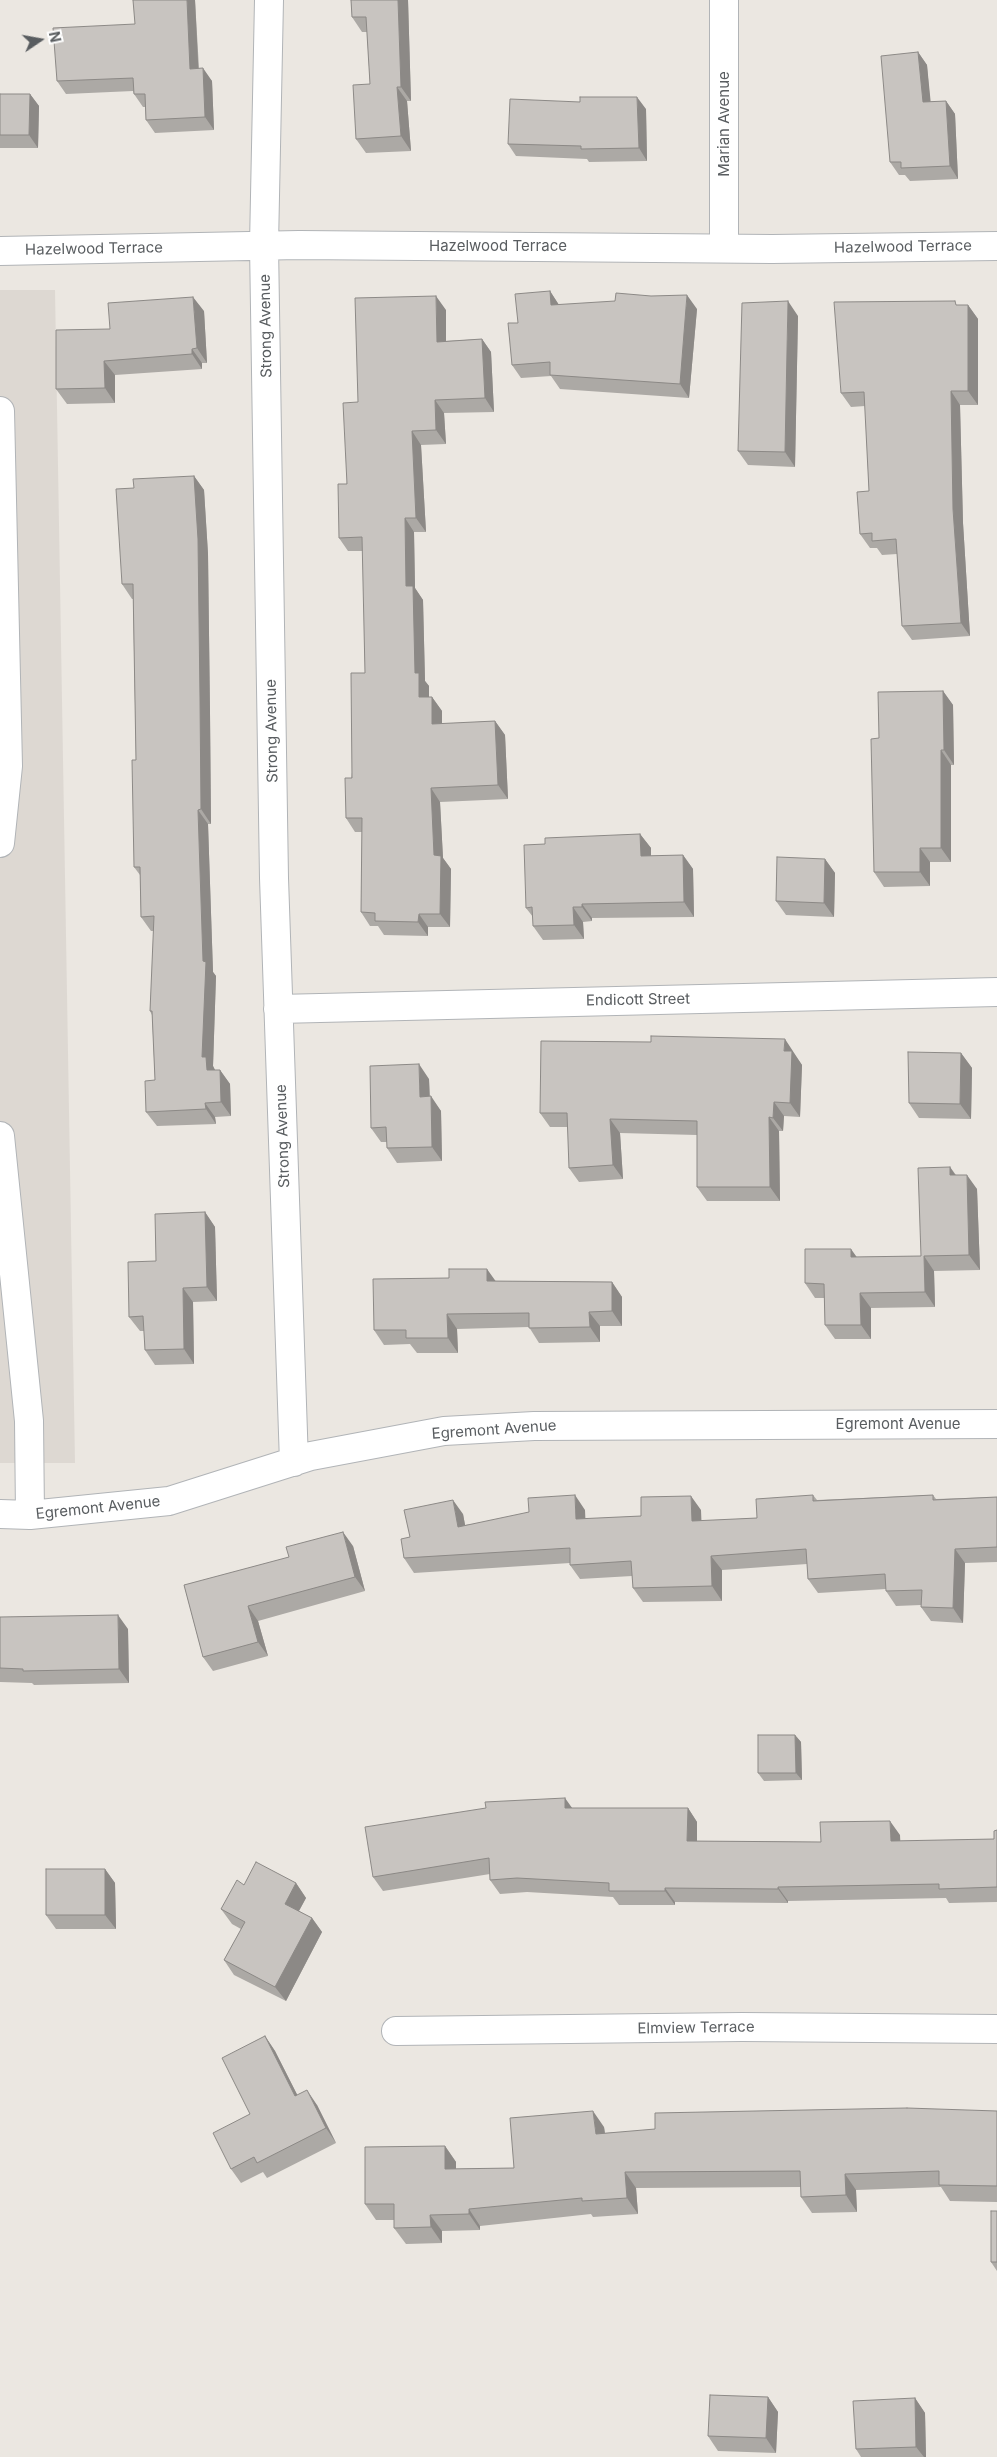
<!DOCTYPE html>
<style>
body{margin:0}
#map{position:relative;width:997px;height:2457px;overflow:hidden;background:#ebe7e1;font-family:Inter,sans-serif}
canvas{display:block}
.north{position:absolute;left:15px;top:15px;width:50px;height:50px;-webkit-text-stroke:4px #fff;paint-order:stroke;rotate:78deg;font-size:14px;font-weight:700;line-height:20px;text-align:center;color:#595d60}
.north::after{content:'';display:block;margin:auto;width:18px;height:22px;background:#595d60;clip-path:polygon(50% 0,100% 100%,50% 72%,0 100%)}
</style>
<div id="map">
<canvas width="997" height="2457"></canvas>
<div class="north">N</div>
</div>
<script>
const context = document.querySelector('canvas').getContext('2d');
context.lineJoin = 'round';
function fillPath(path, color) { context.fillStyle = color; context.fill(path, 'evenodd'); }
const poly = rows => new Path2D(rows.map(r => 'M' + r).join(''));
function trace(path, color, width, dash) { context.strokeStyle = color; context.lineWidth = width; context.lineCap = dash ? 'butt' : 'round'; context.setLineDash(dash || []); context.stroke(path); }
function write(font, color, halo, rows, align = 'center') {
  context.font = font + ' Inter,sans-serif'; context.lineWidth = 4; context.setLineDash([]); context.textBaseline = 'middle'; context.strokeStyle = halo; context.fillStyle = color; for (const [text, x, y, turn = 0] of rows) {
    context.save(); context.translate(x, y); context.rotate((+turn || 0) * Math.PI / 180); context.textAlign = isNaN(turn) ? turn : align; if (halo) context.strokeText(text, 0, 0); context.fillText(text, 0, 0); context.restore();
  }
}
fillPath(poly([
 [0,290,55,290,75,1463,0,1463]
]), '#ddd8d2');
const minor = poly([
 [269,0,264,245,274,878,294,1462],
 [724,0,724,248],
 [0,251,299,245,772,249,997,246],
 [0,411,8,766,0,843],
 [278,1009,997,992],
 [0,1136,29,1421,30,1515],
 [0,1514,30,1515,169,1501,311,1456,444,1431,534,1426,997,1424],
 [396,2031,742,2027,997,2029]
]);
trace(minor, '#b1b4b7', 30);
trace(minor, '#fff', 28);
fillPath(poly([
 [195,0,199,68,212,81,214,130,155,133,146,120,145,107,143,107,134,94,133,91,66,94,57,81],
 [351,0,408,0,411,101,407,101,411,151,366,153,356,139,370,84,367,32,362,32,352,17],
 [918,52,927,65,930,102,946,101,955,114,958,179,910,181,905,175,899,175,890,162],
 [0,94,30,94,39,106,38,148,0,148],
 [646,109,647,161,589,162,587,159,516,156,508,144],
 [550,291,559,305,697,309,689,398,560,389,551,376,521,378,512,365,518,323],
 [958,305,968,305,978,319,978,405,960,405,963,523,970,636,912,640,902,626,897,554,882,555,877,548,870,548,860,534,869,491,865,406,851,407,841,393],
 [446,310,446,341,482,339,491,352,494,412,444,413,446,444,421,445,426,532,414,532,415,588,423,600,425,681,429,686,429,697,432,697,442,711,442,724,495,721,505,735,508,799,440,802,443,858,451,869,450,927,428,927,428,936,384,935,378,926,370,926,361,912,362,832,355,832,346,818,365,673,363,551,348,551,339,538,358,402],
 [204,311,207,363,202,363,202,369,115,375,115,403,67,404,56,389,110,329],
 [798,316,795,467,748,465,738,451],
 [194,476,204,490,208,554,210,713,211,824,208,824,213,972,216,976,213,1066,215,1070,220,1070,230,1084,231,1116,215,1117,216,1124,157,1126,146,1112,155,1080,152,1015,150,1011,154,931,151,931,141,917,140,875,134,867,136,760,133,599,132,599,122,584,134,488],
 [943,691,953,705,954,765,951,765,951,862,930,862,930,886,884,887,874,872,879,738],
 [640,834,651,848,651,856,683,855,693,869,694,917,592,918,592,921,583,922,584,939,543,940,533,926,533,917,526,908,545,844],
 [825,859,835,873,834,917,786,915,776,901],
 [794,1053,794,1054,802,1065,800,1117,784,1116,783,1131,779,1131,780,1201,707,1201,697,1187,697,1135,620,1133,623,1179,579,1182,569,1168,568,1127,550,1127,540,1113],
 [961,1053,972,1068,971,1119,919,1118,909,1103],
 [429,1079,430,1097,441,1111,442,1161,397,1163,387,1148,387,1142,381,1142,371,1128],
 [950,1167,956,1175,977,1189,980,1270,934,1271,935,1307,871,1308,871,1339,835,1339,825,1325,824,1298,815,1298,805,1283,857,1257,921,1256],
 [205,1212,215,1227,217,1301,193,1302,194,1364,155,1365,145,1350,144,1331,140,1331,129,1317,156,1261],
 [496,1281,612,1282,622,1297,622,1326,600,1326,600,1342,539,1343,529,1327,457,1329,458,1353,417,1353,410,1344,384,1345,374,1330],
 [813,1495,817,1500,933,1495,936,1499,997,1497,997,1562,965,1563,963,1623,931,1621,921,1607,921,1605,896,1606,886,1591,886,1589,818,1593,808,1579,807,1564,722,1570,722,1601,643,1602,633,1588,632,1576,580,1579,570,1565,570,1563,414,1573,404,1558,410,1537,463,1514,465,1525,585,1510,585,1519,641,1516,701,1510,701,1521,757,1518],
 [353,1546,365,1591,258,1621,268,1656,213,1671,203,1657,184,1585],
 [0,1617,128,1629,129,1683,34,1685,32,1683,0,1682],
 [795,1735,801,1742,802,1780,764,1781,758,1773],
 [572,1808,688,1808,697,1822,697,1841,821,1842,900,1835,900,1841,994,1839,997,1830,997,1902,949,1903,946,1898,788,1901,788,1903,675,1902,675,1905,619,1905,613,1897,527,1892,500,1894,490,1880,490,1874,383,1891,373,1877],
 [105,1869,115,1883,116,1929,56,1929,46,1915],
 [296,1883,306,1898,299,1911,312,1918,322,1932,286,2001,234,1975,224,1960,241,1929,232,1924,221,1909,244,1885],
 [265,2036,275,2051,297,2095,317,2105,336,2143,267,2178,263,2172,241,2183,231,2169,250,2114],
 [997,2111,997,2202,950,2201,941,2187,856,2190,857,2212,812,2213,801,2197,801,2187,636,2188,638,2214,593,2217,591,2214,480,2226,480,2230,442,2231,442,2243,406,2244,394,2228,394,2220,376,2220,365,2204,445,2146,456,2162,456,2169,514,2168,604,2127,605,2133],
 [997,2211,997,2271,991,2262],
 [768,2397,778,2412,776,2453,718,2451,708,2436],
 [915,2398,925,2413,926,2457,861,2457,856,2449]
]), '#aca9a5');
fillPath(poly([
 [187,0,195,0,199,82,190,69],
 [398,0,408,0,411,101,401,87],
 [918,52,927,65,932,115,923,102],
 [203,68,212,81,214,130,205,117],
 [397,87,407,101,411,151,401,136],
 [30,94,39,106,38,148,29,135],
 [637,97,646,109,647,161,639,148],
 [946,101,955,114,958,179,950,166],
 [550,291,559,305,551,305],
 [687,295,697,309,689,398,680,384],
 [436,296,446,310,446,356,437,342],
 [193,297,204,311,207,363,197,348],
 [788,301,798,316,795,467,785,452],
 [968,305,978,319,978,405,968,391],
 [482,339,491,352,494,412,485,398],
 [192,349,202,363,202,369,192,354],
 [104,361,115,375,115,403,105,388],
 [951,391,960,405,963,523,970,636,961,623,953,509],
 [435,400,444,413,446,444,436,430],
 [412,431,421,445,426,532,416,518],
 [194,476,204,490,208,554,210,713,211,824,201,809],
 [405,518,414,532,415,588,423,600,425,681,429,686,429,711,419,697,415,673,406,586],
 [943,691,953,705,954,765,944,750],
 [432,697,442,711,442,738,432,724],
 [495,721,505,735,508,799,498,785],
 [941,750,951,765,951,862,941,848],
 [431,788,440,802,443,858,451,869,450,927,440,914,434,855],
 [198,810,208,824,213,972,216,976,213,1066,216,1072,207,1070,202,1057,203,961],
 [640,834,651,848,651,870,641,856],
 [920,848,930,862,930,886,920,872],
 [683,855,693,869,694,917,684,902],
 [825,859,835,873,834,917,824,903],
 [582,904,592,918,592,921,582,907],
 [573,907,583,922,584,939,574,925],
 [419,914,428,927,428,936,418,922],
 [785,1039,802,1065,800,1117,790,1103,784,1051],
 [961,1053,972,1068,971,1119,960,1104],
 [419,1064,429,1079,430,1111,420,1097],
 [220,1070,230,1084,231,1116,221,1102],
 [431,1096,441,1111,442,1161,432,1147],
 [774,1102,784,1116,783,1131,773,1118],
 [205,1103,215,1117,216,1124,206,1109],
 [769,1117,779,1131,780,1201,770,1187],
 [610,1119,620,1133,623,1179,613,1165],
 [950,1167,960,1182,950,1175],
 [967,1175,977,1189,980,1270,969,1255],
 [205,1212,215,1227,217,1301,207,1287],
 [851,1249,861,1263,851,1257],
 [924,1256,934,1271,935,1307,925,1292],
 [487,1269,497,1283,487,1281],
 [612,1282,622,1297,622,1326,612,1311],
 [183,1288,193,1302,194,1364,184,1349],
 [860,1293,871,1308,871,1339,861,1325],
 [589,1312,600,1326,600,1342,590,1327],
 [447,1314,457,1329,458,1353,448,1338],
 [575,1495,585,1510,586,1533,576,1519],
 [691,1496,701,1510,702,1535,692,1521],
 [453,1500,463,1514,468,1541,458,1527],
 [343,1532,353,1546,365,1591,355,1577],
 [955,1549,965,1563,963,1623,953,1608],
 [711,1556,722,1570,722,1601,712,1586],
 [248,1606,258,1621,268,1656,258,1642],
 [118,1615,128,1629,129,1683,119,1669],
 [795,1735,801,1742,802,1780,796,1773],
 [565,1798,575,1812,565,1808],
 [688,1808,697,1822,697,1855,687,1841],
 [890,1821,900,1835,901,1855,891,1841],
 [105,1869,115,1883,116,1929,105,1915],
 [296,1883,306,1898,295,1918,285,1904],
 [778,1887,788,1901,788,1903,778,1889],
 [665,1888,675,1902,675,1905,665,1891],
 [312,1918,322,1932,286,2001,275,1987],
 [265,2036,275,2051,305,2110,295,2096],
 [307,2090,317,2105,336,2143,326,2128],
 [593,2111,604,2127,607,2150,596,2134],
 [445,2146,456,2162,456,2185,445,2169],
 [625,2172,636,2188,638,2214,627,2198],
 [845,2174,856,2190,857,2212,846,2195],
 [469,2209,480,2226,480,2230,469,2214],
 [430,2215,442,2231,442,2243,431,2227],
 [768,2397,778,2412,776,2453,766,2438],
 [915,2398,925,2413,926,2457,924,2457,916,2447]
]), '#8c8986');
const building = poly([
 [133,0,187,0,190,69,203,68,205,117,146,120,145,94,134,94,133,78,57,81,53,28,135,24,133,0],
 [351,0,398,0,401,87,397,87,401,136,356,139,353,85,370,84,366,17,352,17,351,0],
 [918,52,923,102,946,101,950,166,901,168,901,162,890,162,881,56,918,52],
 [0,94,30,94,29,135,0,135,0,94],
 [580,97,637,97,639,148,581,149,581,146,508,144,510,99,580,102,580,97],
 [550,291,551,305,615,301,616,293,651,296,687,295,680,384,550,375,550,362,512,365,508,323,518,323,515,294,550,291],
 [436,296,437,342,482,339,485,398,435,400,436,430,412,431,416,518,405,518,406,586,413,586,415,673,419,673,419,697,432,697,432,724,495,721,498,785,431,788,434,855,441,856,440,914,419,914,418,922,375,921,375,913,361,912,362,818,346,818,345,778,352,778,351,673,365,673,362,537,339,538,338,484,347,484,343,403,358,402,355,298,436,296],
 [193,297,197,348,192,349,192,354,104,361,105,388,56,389,56,330,110,329,108,303,193,297],
 [788,301,785,452,738,451,742,303,788,301],
 [955,301,956,305,968,305,968,391,951,391,953,509,961,623,902,626,896,539,872,541,872,533,860,534,857,492,869,491,864,392,841,393,834,302,955,301],
 [194,476,198,539,200,698,201,809,198,810,203,961,206,962,202,1057,206,1057,207,1070,220,1070,221,1102,205,1103,206,1109,146,1112,145,1081,155,1080,152,1011,150,1011,154,916,141,917,140,867,134,867,132,760,136,760,133,584,122,584,116,489,134,488,133,479,194,476],
 [943,691,944,750,941,750,941,848,920,848,920,872,874,872,871,739,879,738,878,692,943,691],
 [640,834,641,856,683,855,684,902,582,904,582,907,573,907,574,925,533,926,532,907,526,908,524,845,545,844,545,838,640,834],
 [777,857,825,859,824,903,776,901,777,857],
 [651,1036,785,1039,784,1051,792,1051,790,1103,774,1102,773,1118,769,1117,770,1187,697,1187,697,1121,610,1119,613,1165,569,1168,567,1113,540,1113,541,1041,651,1042,651,1036],
 [908,1052,961,1053,960,1104,909,1103,908,1052],
 [419,1064,420,1097,431,1096,432,1147,387,1148,386,1127,371,1128,370,1066,419,1064],
 [950,1167,950,1175,967,1175,969,1255,924,1256,925,1292,860,1293,861,1325,825,1325,824,1284,805,1283,805,1249,851,1249,851,1257,921,1256,918,1168,950,1167],
 [205,1212,207,1287,183,1288,184,1349,145,1350,143,1316,129,1317,128,1262,156,1261,155,1214,205,1212],
 [449,1269,487,1269,487,1281,612,1282,612,1311,589,1312,590,1327,529,1328,529,1313,447,1314,448,1338,406,1338,406,1330,374,1330,373,1279,449,1278,449,1269],
 [575,1495,576,1519,641,1516,641,1497,691,1496,692,1521,757,1518,756,1499,813,1495,813,1501,933,1495,933,1500,997,1497,997,1547,955,1549,953,1608,921,1607,922,1590,886,1591,885,1574,808,1579,806,1549,711,1556,712,1586,633,1588,631,1561,570,1565,570,1548,404,1558,401,1539,410,1537,404,1510,453,1500,458,1527,529,1512,528,1498,575,1495],
 [343,1532,355,1577,248,1606,258,1642,203,1657,184,1585,289,1557,286,1547,343,1532],
 [118,1615,119,1669,23,1671,23,1669,0,1668,0,1617,118,1615],
 [758,1735,795,1735,796,1773,758,1773,758,1735],
 [565,1798,565,1808,688,1808,687,1841,821,1842,820,1822,890,1821,891,1841,994,1839,994,1831,997,1830,997,1887,939,1889,939,1884,778,1887,778,1889,665,1888,665,1891,609,1891,609,1883,517,1878,490,1880,489,1858,373,1877,365,1827,486,1808,485,1802,565,1798],
 [256,1862,296,1883,285,1904,312,1918,275,1987,224,1960,245,1922,221,1909,237,1880,244,1885,256,1862],
 [46,1869,105,1869,105,1915,46,1915,46,1869],
 [265,2036,295,2096,307,2090,326,2128,257,2163,254,2157,231,2169,213,2133,250,2114,222,2058,265,2036],
 [907,2108,997,2111,997,2186,939,2185,939,2171,845,2174,846,2195,801,2197,800,2171,625,2172,627,2198,582,2201,582,2198,469,2209,469,2214,430,2215,431,2227,394,2228,394,2204,365,2204,365,2147,445,2146,445,2169,514,2168,510,2118,593,2111,596,2134,655,2129,655,2113,907,2108],
 [991,2211,997,2211,997,2262,991,2262,991,2211],
 [710,2395,768,2397,766,2438,708,2436,710,2395],
 [915,2398,916,2447,856,2449,853,2401,915,2398]
]);
fillPath(building, '#c8c4c0');
trace(building, '#8c8986', 1);
write('15px', '#595d60', '#fff', [
 ["Marian Avenue",724,124,-90],
 ["Hazelwood Terrace",498,246],
 ["Hazelwood Terrace",903,247,-1],
 ["Hazelwood Terrace",94,249,-1],
 ["Strong Avenue",266,326,-91],
 ["Strong Avenue",272,731,-91],
 ["Endicott Street",638,1000,-1],
 ["Strong Avenue",283,1136,-92],
 ["Egremont Avenue",898,1424],
 ["Egremont Avenue",494,1430,-4],
 ["Egremont Avenue",98,1508,-6],
 ["Elmview Terrace",696,2028,-1]
]);
</script>
